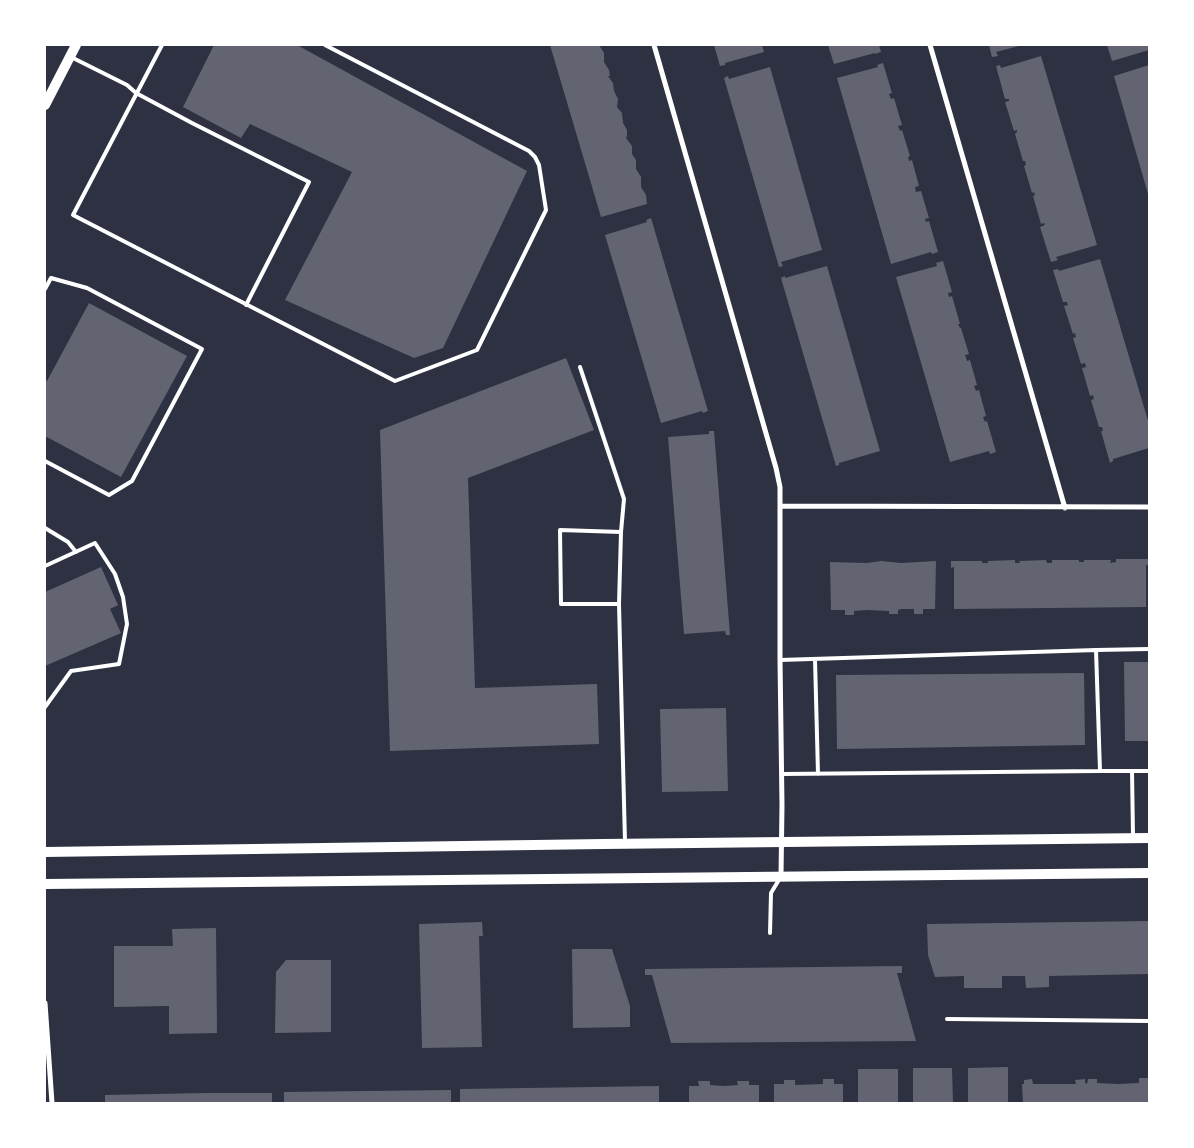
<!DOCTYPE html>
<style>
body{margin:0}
#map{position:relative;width:1194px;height:1148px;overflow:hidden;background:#2d3142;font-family:Jost,sans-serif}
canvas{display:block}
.frame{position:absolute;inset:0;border:46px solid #fff;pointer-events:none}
</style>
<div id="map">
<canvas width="1194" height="1148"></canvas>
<div class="frame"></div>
</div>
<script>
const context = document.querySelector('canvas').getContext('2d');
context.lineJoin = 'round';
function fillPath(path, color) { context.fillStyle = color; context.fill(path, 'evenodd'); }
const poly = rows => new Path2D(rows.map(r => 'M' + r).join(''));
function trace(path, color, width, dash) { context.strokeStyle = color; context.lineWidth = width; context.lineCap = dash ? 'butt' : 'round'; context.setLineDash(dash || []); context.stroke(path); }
fillPath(poly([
 [214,45,297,45,527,171,443,348,414,358,285,300,352,172,250,124,241,138,183,107],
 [550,45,599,45,604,53,604,62,609,70,610,76,608,76,613,83,614,91,618,99,617,107,622,113,623,123,627,130,627,136,626,138,632,146,632,154,636,160,636,169,641,177,641,187,646,195,647,204,601,217],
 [714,45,762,45,764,52,725,63,725,65,720,66],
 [828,45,879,45,881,52,875,54,875,53,834,64],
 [989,45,1019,45,1019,46,996,52,998,56,992,57],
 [1107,45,1149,45,1149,50,1112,61],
 [1041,56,1097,245,1056,257,1058,260,1051,262,1040,227,1045,225,1044,223,1041,224,1033,196,1035,195,1034,192,1032,193,1024,166,1026,165,1025,161,1023,161,1015,134,1017,132,1017,130,1014,131,1005,102,1009,101,1009,99,1005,99,996,66,1000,65,1001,68],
 [883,63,892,93,889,94,891,99,894,98,902,125,898,126,900,131,902,130,910,156,908,157,909,161,912,160,919,186,915,187,916,192,921,191,929,218,925,219,926,222,929,221,938,252,932,254,931,252,891,264,837,78,878,67,877,65],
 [1149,65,1149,194,1148,194,1114,76],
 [770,67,822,250,781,262,783,266,779,267,724,78,728,76,729,79],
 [651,218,708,411,703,413,702,411,661,423,605,235,647,222,646,220],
 [1100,259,1149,424,1149,448,1113,459,1113,461,1110,463,1101,431,1103,431,1102,427,1099,427,1091,400,1094,399,1093,395,1090,396,1082,368,1086,367,1085,363,1081,364,1073,338,1076,337,1075,333,1073,334,1064,306,1068,305,1067,302,1063,302,1053,270,1058,269,1059,271],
 [943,261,952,292,948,293,949,297,952,296,960,324,958,324,960,328,961,328,969,354,965,355,967,361,970,360,977,385,974,386,976,391,979,390,986,416,983,417,985,422,987,421,996,452,990,454,989,451,950,462,896,277,937,266,936,263],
 [827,266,880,451,839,463,839,465,836,466,781,278,785,276,785,278],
 [89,303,187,356,121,477,45,436,45,380,47,381],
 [566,358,594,430,468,478,475,688,597,684,599,744,390,751,380,430],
 [709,431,714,431,730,635,726,635,725,631,684,634,668,437,709,434],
 [1116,559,1148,559,1148,565,1146,565,1146,607,954,609,954,567,951,568,951,561,982,561,982,563,988,563,988,561,1015,560,1015,563,1020,563,1019,561,1046,560,1047,563,1052,563,1052,560,1079,560,1079,562,1084,562,1084,560,1111,560,1110,563,1116,562],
 [881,561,901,563,936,561,935,609,923,609,923,614,914,614,914,609,901,609,898,610,898,614,889,614,889,611,867,610,854,611,854,615,845,615,845,610,831,610,830,562,867,563],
 [101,567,118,605,110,609,121,633,45,666,45,592],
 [1124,662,1149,662,1149,741,1125,741],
 [1084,673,1085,745,837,749,836,675],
 [726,708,728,791,662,792,660,709],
 [1149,921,1149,974,1049,976,1049,987,1026,988,1025,976,1002,976,1002,988,964,988,964,976,935,977,928,955,927,924],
 [482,922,483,936,479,936,482,1047,422,1048,419,924],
 [216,928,217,1033,169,1034,169,1006,114,1007,114,946,173,946,172,929],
 [572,949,612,949,630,1006,630,1027,573,1028],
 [286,960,331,960,331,1032,275,1033,276,972],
 [902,966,902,973,897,973,916,1041,671,1043,652,975,645,975,645,969],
 [1008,1067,1008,1103,968,1103,968,1068],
 [913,1068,952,1068,953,1103,913,1103],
 [858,1069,898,1069,898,1103,858,1103],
 [1139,1078,1149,1078,1149,1103,1023,1103,1022,1084,1024,1084,1024,1080,1032,1079,1033,1084,1076,1084,1075,1080,1085,1079,1085,1083,1087,1084,1088,1079,1097,1079,1097,1083,1118,1084,1139,1083],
 [823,1079,834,1079,834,1084,843,1084,843,1103,774,1103,774,1084,784,1084,784,1080,795,1080,795,1085,823,1084],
 [698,1081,710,1081,710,1085,724,1086,738,1085,737,1081,749,1081,749,1085,759,1085,759,1103,689,1103,689,1086,699,1086],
 [659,1086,659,1103,460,1103,460,1089],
 [451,1090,451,1103,284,1103,284,1092],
 [205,1093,272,1093,272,1103,105,1103,105,1095]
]), '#626471');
trace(poly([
 [162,45,73,215,395,381,477,350,546,210,539,165,535,157,529,151,325,45],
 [71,57,127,85,136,93,192,123,309,182,246,305],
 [45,289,51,278,87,288,202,349,132,481,109,495,45,461],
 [580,367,624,499,621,532],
 [45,528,68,542,76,552],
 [45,566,95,543,115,574,123,597,127,624,119,664,71,671,45,707],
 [619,604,561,604,560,530,621,532,619,604,625,842],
 [1096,650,1149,649],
 [815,659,818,774],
 [780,660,1096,650,1100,771,782,774],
 [1100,771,1149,771],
 [1132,771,1133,836],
 [770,933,771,893,780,878],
 [947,1019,1149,1021]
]), '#fff', 4);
trace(poly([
 [654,45,776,468,780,487,780,660,782,805,781,876],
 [930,45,1065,508],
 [780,506,1149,507],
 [45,1003,52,1103]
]), '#fff', 5);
trace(poly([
 [45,105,76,45],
 [45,852,603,844,1149,838],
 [45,884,1149,873]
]), '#fff', 10);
</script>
